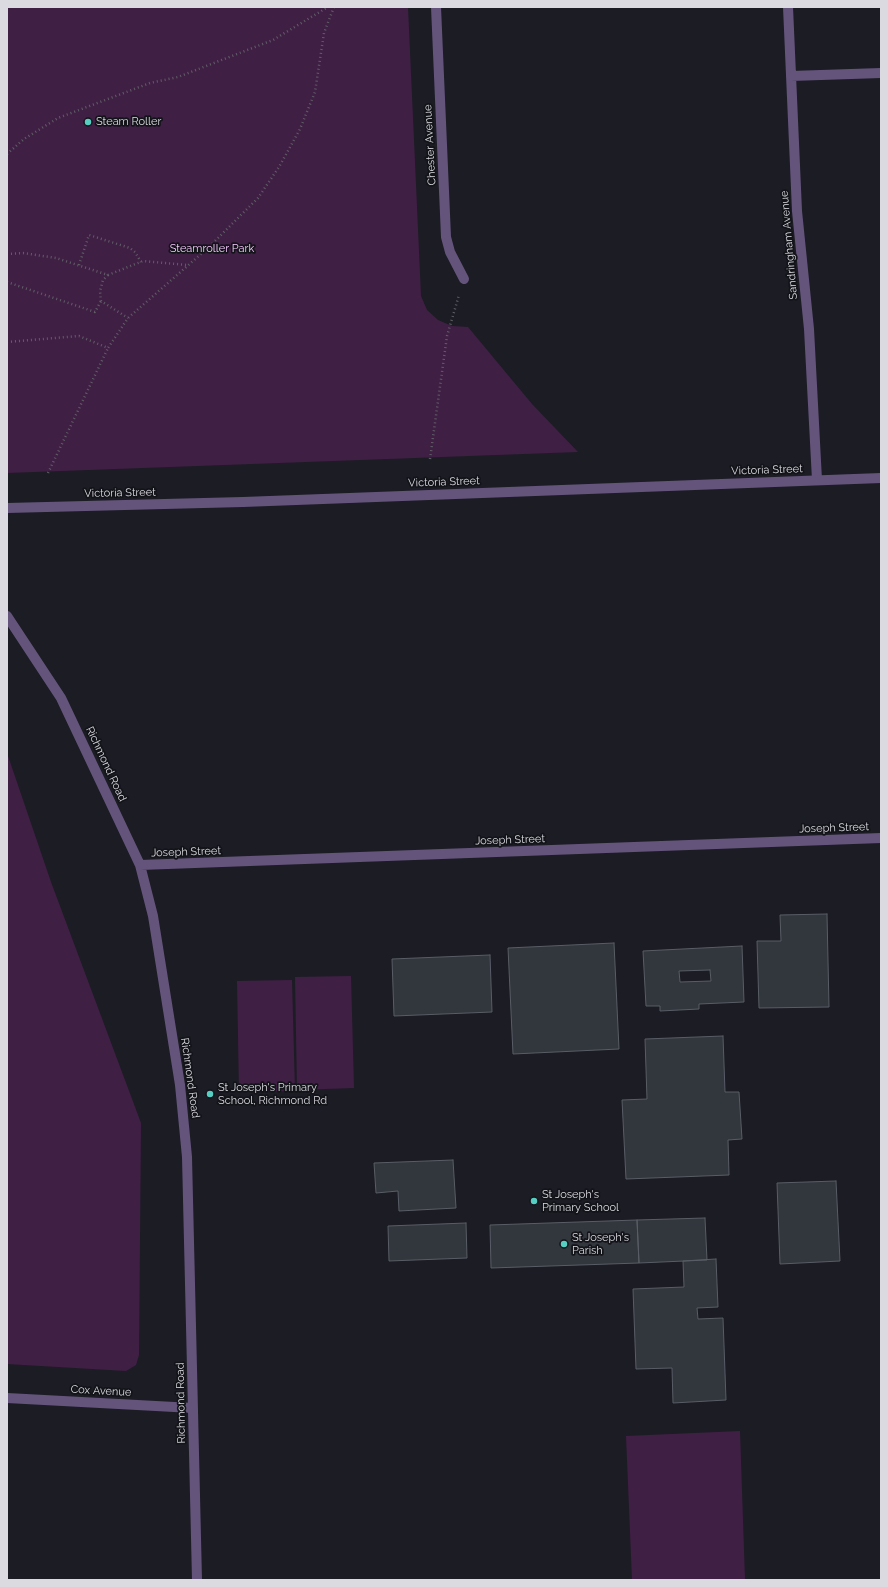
<!DOCTYPE html>
<style>
body{margin:0}
#map{position:relative;width:888px;height:1587px;overflow:hidden;background:#1c1c24;font-family:Raleway,sans-serif}
canvas{display:block}
.frame{position:absolute;inset:0;border:8px solid #dadae0;pointer-events:none}
</style>
<div id="map">
<canvas width="888" height="1587"></canvas>
<div class="frame"></div>
</div>
<script>
const context = document.querySelector('canvas').getContext('2d');
context.lineJoin = 'round';
function fillPath(path, color) { context.fillStyle = color; context.fill(path, 'evenodd'); }
const poly = rows => new Path2D(rows.map(r => 'M' + r).join(''));
function trace(path, color, width, dash) { context.strokeStyle = color; context.lineWidth = width; context.lineCap = dash ? 'butt' : 'round'; context.setLineDash(dash || []); context.stroke(path); }
function write(font, color, halo, rows, align = 'center') {
  context.font = font + ' Raleway,sans-serif'; context.lineWidth = 3.5; context.setLineDash([]); context.textBaseline = 'middle'; context.strokeStyle = halo; context.fillStyle = color; for (const [text, x, y, turn = 0] of rows) {
    context.save(); context.translate(x, y); context.rotate((+turn || 0) * Math.PI / 180); context.textAlign = isNaN(turn) ? turn : align; if (halo) context.strokeText(text, 0, 0); context.fillText(text, 0, 0); context.restore();
  }
}
fillPath(poly([
 [7,7,408,7,421,296,427,310,438,320,452,326,468,327,532,404,578,452,7,473],
 [7,753,51,882,141,1123,139,1355,136,1365,126,1371,7,1364],
 [351,976,354,1088,297,1090,295,977],
 [292,980,295,1091,239,1092,237,981],
 [740,1431,745,1580,632,1580,626,1436]
]), '#401f45');
const building = poly([
 [827,914,829,1007,759,1008,757,941,781,941,780,915,827,914],
 [614,943,619,1049,513,1054,508,948,614,943],
 [742,946,744,1002,699,1004,699,1009,660,1011,660,1006,646,1006,643,951,742,946],
 [710,970,711,981,680,982,679,971,710,970],
 [490,955,492,1012,394,1016,392,959,490,955],
 [723,1036,725,1092,739,1092,742,1139,728,1140,729,1175,626,1179,622,1100,647,1099,645,1039,723,1036],
 [453,1160,456,1208,399,1211,398,1191,376,1193,374,1163,453,1160],
 [836,1181,840,1261,780,1264,777,1183,836,1181],
 [705,1218,707,1260,639,1263,637,1220,705,1218],
 [637,1220,639,1263,491,1268,490,1225,637,1220],
 [466,1223,467,1258,389,1261,388,1226,466,1223],
 [716,1259,718,1307,697,1308,698,1319,723,1318,726,1400,673,1403,672,1368,636,1369,633,1289,684,1287,683,1261,716,1259]
]);
fillPath(building, '#32363d');
trace(building, '#595d65', 1);
trace(poly([
 [7,154,24,139,58,118,150,83,178,77,273,40,328,7],
 [7,254,23,253,56,258,108,275,143,261,187,265],
 [79,265,89,235,130,248,135,252,141,262],
 [108,275,103,280,100,291,101,301,128,318],
 [7,282,95,312,101,301],
 [7,342,79,336,108,348,128,318,209,247,258,198,279,167,300,129,315,92,324,33,334,7],
 [430,459,447,336,459,295],
 [48,473,108,348]
]), '#5f5f66', 2.5, [1, 3]);
trace(poly([
 [436,7,446,237,450,252,464,279],
 [788,7,797,211,809,329,817,480],
 [791,76,881,73],
 [7,616,61,698,140,865,153,916,180,1085,187,1157,197,1580],
 [140,865,881,838],
 [7,1398,193,1408]
]), '#64547b', 10);
trace(poly([
 [7,508,243,502,881,478]
]), '#64547b', 10);
for (const [x, y, r, color] of [
 [88,122,4,"#56cec2"],
 [210,1094,4,"#56cec2"],
 [534,1201,4,"#56cec2"],
 [564,1244,4,"#56cec2"]
]) { const dot = new Path2D(); dot.arc(x, y, r, 0, 2 * Math.PI); context.fillStyle = color; context.fill(dot); trace(dot, '#13131a', 1.5); }
write('11px', '#dadae0', '#13131a', [
 ["Steam Roller",96,122],
 ["St Joseph's Primary",218,1088],
 ["School, Richmond Rd",218,1101],
 ["St Joseph's",542,1195],
 ["Primary School",542,1208],
 ["St Joseph's",572,1238],
 ["Parish",572,1251]
], 'left');
write('11px', '#dadae0', '#13131a', [
 ["Chester Avenue",430,145,-93],
 ["Sandringham Avenue",789,245,-95],
 ["Victoria Street",767,470,-2],
 ["Victoria Street",444,482,-2],
 ["Victoria Street",120,493,-1],
 ["Richmond Road",106,764,65],
 ["Joseph Street",834,828,-2],
 ["Joseph Street",510,840,-2],
 ["Joseph Street",186,852,-2],
 ["Richmond Road",190,1078,82],
 ["Cox Avenue",101,1391,3],
 ["Richmond Road",181,1403,-91]
]);
write('11px', '#f7c8fe', '#13131a', [
 ["Steamroller Park",212,249]
]);
</script>
